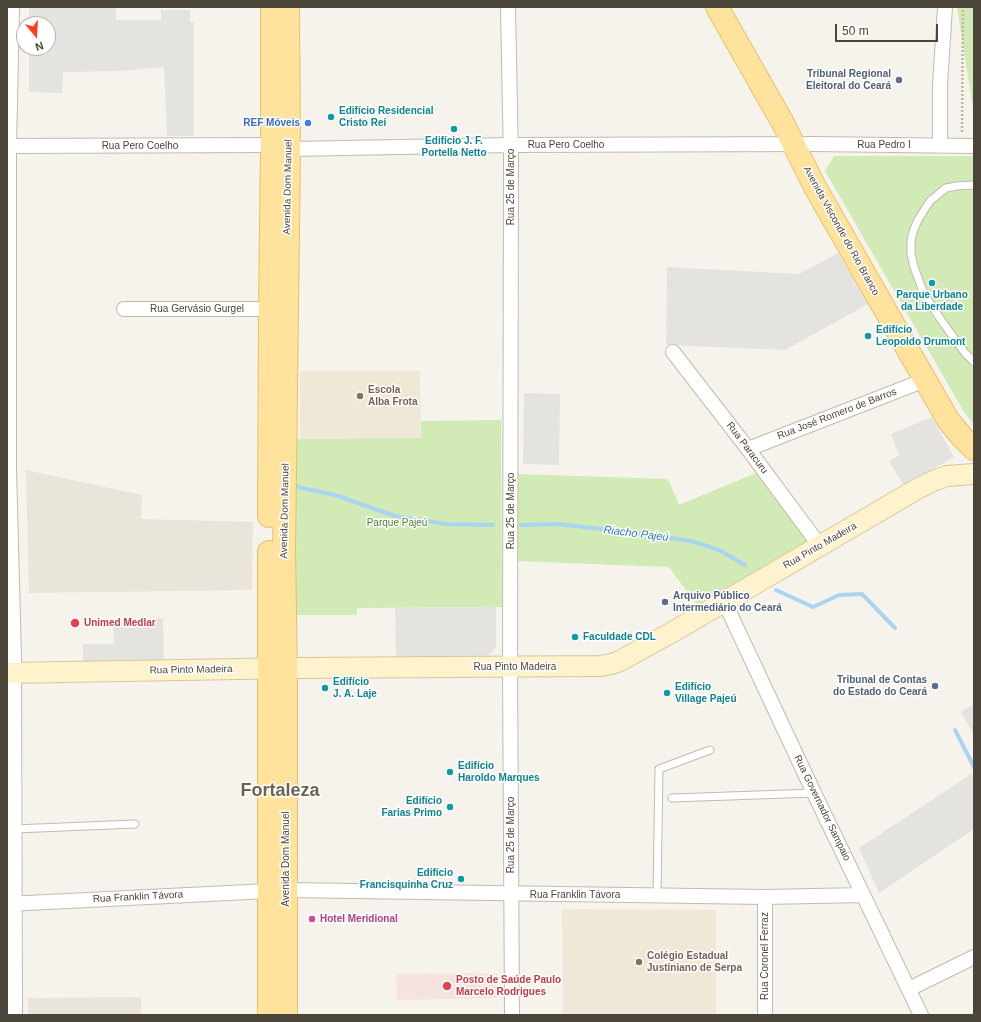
<!DOCTYPE html>
<meta charset="utf-8">
<style>
body{margin:0}
#map{position:relative;width:981px;height:1022px;overflow:hidden;background:#f6f3ec;font-family:Helvetica,sans-serif}
canvas{display:block}
.frame{position:absolute;inset:0;border:8px solid #4b4439;pointer-events:none}
.north{position:absolute;left:16px;top:16px;width:40px;height:40px;box-sizing:border-box;background:#fff;border:1px solid #b7b4b0;border-radius:50%;rotate:162deg;font-size:11px;font-weight:700;line-height:16px;text-align:center;color:#4b4439}
.north::after{content:'';display:block;margin:auto;width:14px;height:18px;background:#fc3f1d;clip-path:polygon(50% 0,100% 100%,50% 72%,0 100%)}
.scale{position:absolute;left:835px;top:24px;width:103px;height:18px;box-sizing:border-box;border:2px solid #4b4439;border-top:0;padding-left:5px;font-size:12px;line-height:14px;white-space:nowrap;color:#4b4439;-webkit-text-stroke:3px #fff;paint-order:stroke}
</style>
<div id="map">
<canvas width="981" height="1022"></canvas>
<div class="frame"></div>
<div class="north">N</div>
<div class="scale">50 m</div>
</div>
<script>
const context = document.querySelector('canvas').getContext('2d');
context.lineJoin = 'round';
function fillPath(path, color) { context.fillStyle = color; context.fill(path, 'evenodd'); }
const poly = rows => new Path2D(rows.map(r => 'M' + r).join(''));
function trace(path, color, width, dash) { context.strokeStyle = color; context.lineWidth = width; context.lineCap = dash ? 'butt' : 'round'; context.setLineDash(dash || []); context.stroke(path); }
function write(font, color, halo, rows, align = 'center') {
  context.font = font + ' Helvetica,sans-serif'; context.lineWidth = 3; context.setLineDash([]); context.textBaseline = 'middle'; context.strokeStyle = halo; context.fillStyle = color; for (const [text, x, y, turn = 0] of rows) {
    context.save(); context.translate(x, y); context.rotate((+turn || 0) * Math.PI / 180); context.textAlign = isNaN(turn) ? turn : align; if (halo) context.strokeText(text, 0, 0); context.fillText(text, 0, 0); context.restore();
  }
}
fillPath(poly([
 [26,470,142,495,141,519,253,522,252,590,29,593],
 [141,997,141,1015,28,1015,28,998]
]), '#eae5da');
fillPath(poly([
 [300,371,420,371,421,438,300,439],
 [562,909,716,910,716,1015,563,1015]
]), '#efe8d6');
fillPath(poly([
 [497,973,497,998,397,1000,396,974]
]), '#f6e3e0');
fillPath(poly([
 [957,7,974,7,974,134,973,133,973,108],
 [834,156,974,156,974,425,964,412,825,171],
 [501,420,502,607,357,608,357,615,293,615,292,439,421,438,421,421],
 [756,473,808,541,697,605,669,567,516,561,517,474,668,479,679,505]
]), '#d2eab5');
fillPath(poly([
 [116,7,116,20,161,20,161,10,190,10,190,22,194,23,194,136,167,136,164,67,120,71,63,72,62,93,29,92,29,48,48,48,48,24,29,24,29,8],
 [838,253,868,304,785,350,666,345,667,267,799,274],
 [524,393,560,394,559,465,523,464],
 [932,417,954,457,904,486,889,461,899,455,891,434],
 [496,607,496,647,488,656,396,657,395,608],
 [163,618,164,661,83,663,83,644,114,644,113,622],
 [974,704,974,735,961,712],
 [971,774,974,779,974,829,879,893,859,848]
]), '#e5e3e0');
trace(poly([
 [293,486,335,495,395,516,445,524,493,525],
 [521,525,558,524,650,535,691,541,719,550,745,565],
 [776,590,813,607,839,595,862,594,895,628],
 [955,730,974,767]
]), '#a9d4f2', 4);
const service = poly([
 [974,185,957,186,946,188,930,201,918,220,914,229,911,240,911,254,914,267,924,294,941,320,965,353,974,362],
 [672,798,814,793],
 [14,829,135,824],
 [657,895,659,769,710,750]
]);
const minor = poly([
 [12,7,9,146,9,469,14,660,15,1015],
 [508,7,511,160,510,667,512,1015],
 [940,145,940,85,945,7],
 [7,146,272,145],
 [289,149,511,145,813,144,974,146],
 [124,309,270,309],
 [673,352,748,449,820,546],
 [748,449,925,380],
 [724,601,814,793,921,1015],
 [286,890,765,897,863,895],
 [765,897,765,1015],
 [7,904,269,891],
 [909,989,974,957]
]);
const secondary = poly([
 [7,673,297,668,601,666,611,664,620,661,676,630,917,489,933,481,947,476,974,474]
]);
const primary = poly([
 [717,7,784,125,815,187,948,420,962,437,974,449],
 [269,516,270,309,272,145,272,7],
 [269,552,269,1015],
 [286,1015,286,672,284,551,289,149,288,7]
]);
trace(service, '#c2bbae', 9);
trace(minor, '#c2bbae', 16);
trace(secondary, '#d6c79b', 22);
trace(primary, '#e6c16a', 24);
trace(poly([
 [962,132,963,7]
]), '#c4b79f', 2.5, [2, 2]);
trace(service, '#fff', 7);
trace(minor, '#fff', 14);
trace(secondary, '#fff3cd', 20);
trace(primary, '#ffe39c', 22);
for (const [x, y, r, color] of [
 [899,80,4,"#5c6f8a"],
 [331,117,4,"#0f9aa8"],
 [308,123,4,"#3f7fe0"],
 [454,129,4,"#0f9aa8"],
 [932,283,4,"#0f9aa8"],
 [868,336,4,"#0f9aa8"],
 [360,396,4,"#8d6e63"],
 [665,602,4,"#5c6f8a"],
 [75,623,5,"#e0444e"],
 [575,637,4,"#0f9aa8"],
 [935,686,4,"#5c6f8a"],
 [325,688,4,"#0f9aa8"],
 [667,693,4,"#0f9aa8"],
 [450,772,4,"#0f9aa8"],
 [450,807,4,"#0f9aa8"],
 [461,879,4,"#0f9aa8"],
 [312,919,4,"#d1479c"],
 [639,962,4,"#8d6e63"],
 [447,986,5,"#e0444e"]
]) { const dot = new Path2D(); dot.arc(x, y, r, 0, 2 * Math.PI); context.fillStyle = color; context.fill(dot); trace(dot, '#fff', 1.5); }
write('bold 10px', '#4e5e75', '#fff', [
 ["Tribunal Regional",891,74],
 ["Eleitoral do Ceará",891,86],
 ["Arquivo Público",673,596,"left"],
 ["Intermediário do Ceará",673,608,"left"],
 ["Tribunal de Contas",927,680],
 ["do Estado do Ceará",927,692]
], 'right');
write('bold 10px', '#0d838f', '#fff', [
 ["Edifício Residencial",339,111],
 ["Cristo Rei",339,123],
 ["Edifício J. F.",454,141,"center"],
 ["Portella Netto",454,153,"center"],
 ["Parque Urbano",932,295,"center"],
 ["da Liberdade",932,307,"center"],
 ["Edifício",876,330],
 ["Leopoldo Drumont",876,342],
 ["Faculdade CDL",583,637],
 ["Edifício",333,682],
 ["J. A. Laje",333,694],
 ["Edifício",675,687],
 ["Village Pajeú",675,699],
 ["Edifício",458,766],
 ["Haroldo Marques",458,778],
 ["Edifício",442,801,"right"],
 ["Farias Primo",442,813,"right"],
 ["Edifício",453,873,"right"],
 ["Francisquinha Cruz",453,885,"right"]
], 'left');
write('bold 10px', '#366cbe', '#fff', [
 ["REF Móveis",300,123]
], 'right');
write('10px', '#4b4439', '#fff', [
 ["Rua Pero Coelho",566,145],
 ["Rua Pedro I",884,145],
 ["Rua Pero Coelho",140,146],
 ["Avenida Dom Manuel",288,187,-89],
 ["Rua 25 de Março",511,187,-90],
 ["Avenida Visconde do Rio Branco",841,231,61],
 ["Rua Gervásio Gurgel",197,309],
 ["Rua José Romero de Barros",837,414,-21],
 ["Rua Paracuru",747,448,53],
 ["Avenida Dom Manuel",285,511,-89],
 ["Rua 25 de Março",511,511,-90],
 ["Rua Pinto Madeira",820,546,-30],
 ["Rua Pinto Madeira",515,667],
 ["Rua Pinto Madeira",191,670,-1],
 ["Rua Governador Sampaio",822,808,64],
 ["Rua 25 de Março",511,835,-90],
 ["Avenida Dom Manuel",286,859,-90],
 ["Rua Franklin Távora",575,895],
 ["Rua Franklin Távora",138,897,-3],
 ["Rua Coronel Ferraz",765,956,-90]
]);
write('bold 10px', '#785e54', '#fff', [
 ["Escola",368,390],
 ["Alba Frota",368,402],
 ["Colégio Estadual",647,956],
 ["Justiniano de Serpa",647,968]
], 'left');
write('10px', '#4a7f2a', '#fff', [
 ["Parque Pajeú",397,523]
]);
write('bold 10px', '#be3a42', '#fff', [
 ["Unimed Medlar",84,623],
 ["Posto de Saúde Paulo",456,980],
 ["Marcelo Rodrigues",456,992]
], 'left');
write('bold 10px', '#b23c85', '#fff', [
 ["Hotel Meridional",320,919]
], 'left');
write('italic 11px', '#2e7ab2', '#fff', [
 ["Riacho Pajeú",636,534,7]
]);
write('bold 18px', '#6e6250', '#fff', [
 ["Fortaleza",280,791]
]);
</script>
